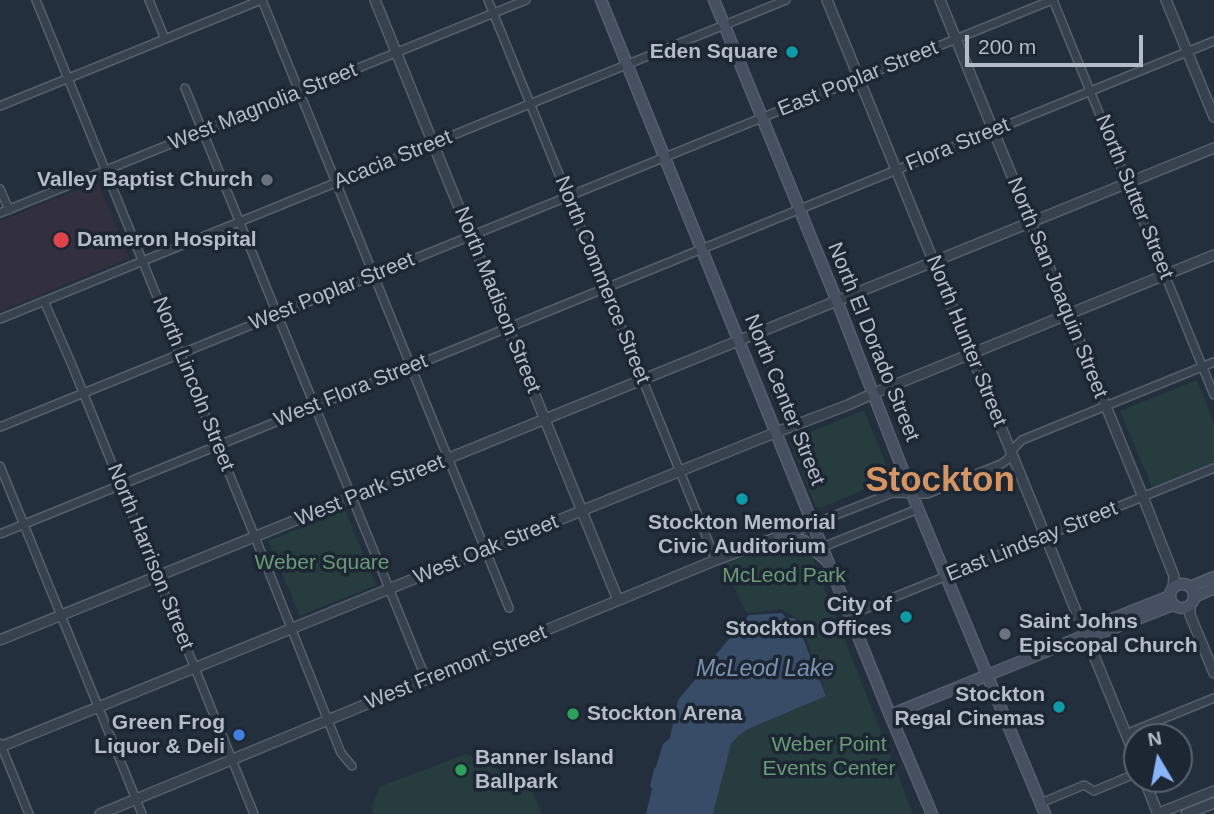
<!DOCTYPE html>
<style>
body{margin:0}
#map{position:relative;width:1214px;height:814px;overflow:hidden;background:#242f3e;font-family:Arial,sans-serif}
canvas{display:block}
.north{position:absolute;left:1123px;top:723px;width:70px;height:70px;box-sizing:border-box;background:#1d2633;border:2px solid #59626f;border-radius:50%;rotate:350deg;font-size:19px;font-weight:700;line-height:28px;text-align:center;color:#b4bcc9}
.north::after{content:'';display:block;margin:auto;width:24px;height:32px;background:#8ab4f8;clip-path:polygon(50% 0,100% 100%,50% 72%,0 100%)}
.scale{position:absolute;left:965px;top:35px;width:178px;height:32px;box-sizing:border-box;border:4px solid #b4bcc9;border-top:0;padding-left:9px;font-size:21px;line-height:24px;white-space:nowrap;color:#b4bcc9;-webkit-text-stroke:5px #1d2633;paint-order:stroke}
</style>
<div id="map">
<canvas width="1214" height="814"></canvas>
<div class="north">N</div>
<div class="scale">200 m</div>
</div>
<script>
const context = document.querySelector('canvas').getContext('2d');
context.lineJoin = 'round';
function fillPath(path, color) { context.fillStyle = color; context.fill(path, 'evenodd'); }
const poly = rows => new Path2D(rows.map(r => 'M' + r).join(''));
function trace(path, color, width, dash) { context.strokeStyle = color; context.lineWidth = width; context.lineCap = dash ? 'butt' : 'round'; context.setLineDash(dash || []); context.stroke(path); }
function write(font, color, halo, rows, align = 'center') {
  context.font = font + ' Arial,sans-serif'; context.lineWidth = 7; context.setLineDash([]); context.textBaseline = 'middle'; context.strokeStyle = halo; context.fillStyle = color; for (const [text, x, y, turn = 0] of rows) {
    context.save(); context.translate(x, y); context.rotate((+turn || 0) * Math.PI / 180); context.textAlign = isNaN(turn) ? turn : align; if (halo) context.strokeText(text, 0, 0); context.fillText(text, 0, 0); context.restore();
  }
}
fillPath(poly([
 [98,182,129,258,0,311,0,221]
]), '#32303f');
fillPath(poly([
 [1197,380,1214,423,1214,462,1152,487,1120,411],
 [862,411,864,411,892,478,820,508,816,507,790,442,791,440],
 [345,510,376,585,300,616,268,541],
 [785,541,798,542,808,546,913,814,713,814,731,744,738,736,748,729,826,695,799,619,781,609,747,613,741,603,725,564],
 [466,754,530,786,542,814,374,814,372,808,379,787]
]), '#263c3f');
fillPath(poly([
 [782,613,786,618,795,618,826,696,748,729,738,736,731,744,713,814,646,814,652,789,650,786,654,769,656,767,663,744,670,738,678,700,749,615]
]), '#394c67');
const minor = poly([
 [36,0,255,537,317,693,341,753,352,766],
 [149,0,165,39],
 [262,0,509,608],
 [488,0,716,560],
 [1053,0,1214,395],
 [185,88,426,679],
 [0,106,261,0],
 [0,189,9,210],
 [0,213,526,0],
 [44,301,72,365,254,814],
 [0,319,786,0],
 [0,427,1052,0],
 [0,466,142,814],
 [813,524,892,493,927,494,1001,464,1007,460,1015,447,1022,440,1214,362],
 [0,534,1214,41],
 [823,547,918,509],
 [850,615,1214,468],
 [1126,734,1214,698],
 [0,743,29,814],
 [1041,803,1084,785,1094,791,1137,773]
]);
const tertiary = poly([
 [375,0,618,600],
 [827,0,1137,761],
 [940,0,1143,497,1174,576,1173,587],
 [1166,0,1214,117],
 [1190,605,1190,615,1214,673],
 [0,640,1214,148],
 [0,747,581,511,777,432,848,405,872,394,1214,255],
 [1144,779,1158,814],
 [100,814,716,560,813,524],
 [1157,814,1214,791],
 [1186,814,1214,803]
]);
const secondary = poly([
 [601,0,890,715,932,814],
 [714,0,837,301,918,509,1045,814],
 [779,537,794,538,804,541,826,560],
 '1170 596a12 12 0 1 1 24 0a12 12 0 1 1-24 0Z',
 [1190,587,1214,577],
 [1194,597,1214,588],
 [1086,635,1092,627,1170,596],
 [890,715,1086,635,1096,635,1173,605]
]);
trace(minor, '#565f6c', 10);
trace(tertiary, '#565f6c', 12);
trace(secondary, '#565f6c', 13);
trace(minor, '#38414e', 7);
trace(tertiary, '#38414e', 9);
trace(secondary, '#465061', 10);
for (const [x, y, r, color] of [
 [792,52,7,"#0f9aa8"],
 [267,180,7,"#6b7280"],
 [61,240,9,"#e0444e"],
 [742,499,7,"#0f9aa8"],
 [906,617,7,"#0f9aa8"],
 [1005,634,7,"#6b7280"],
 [1059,707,7,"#0f9aa8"],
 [573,714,7,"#2e9e5b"],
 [239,735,7,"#3f7fe0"],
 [461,770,7,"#2e9e5b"]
]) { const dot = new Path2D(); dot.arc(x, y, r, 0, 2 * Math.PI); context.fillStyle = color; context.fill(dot); trace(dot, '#1d2633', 2.5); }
write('bold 21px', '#b4bcc9', '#1d2633', [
 ["Eden Square",778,52],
 ["Valley Baptist Church",253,180],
 ["Dameron Hospital",77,240,"left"],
 ["Stockton Memorial",742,523,"center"],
 ["Civic Auditorium",742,547,"center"],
 ["City of",892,605],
 ["Stockton Offices",892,629],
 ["Saint Johns",1019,622,"left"],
 ["Episcopal Church",1019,646,"left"],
 ["Stockton",1045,695],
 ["Regal Cinemas",1045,719],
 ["Stockton Arena",587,714,"left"],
 ["Green Frog",225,723],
 ["Liquor & Deli",225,747],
 ["Banner Island",475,758,"left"],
 ["Ballpark",475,782,"left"]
], 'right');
write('21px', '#b4bcc9', '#1d2633', [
 ["East Poplar Street",858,79,-22],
 ["West Magnolia Street",263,107,-22],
 ["Flora Street",958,145,-22],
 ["Acacia Street",393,160,-22],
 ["North Sutter Street",1134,197,68],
 ["North Commerce Street",602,280,68],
 ["North San Joaquin Street",1057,288,68],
 ["West Poplar Street",332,292,-22],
 ["North Madison Street",497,300,68],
 ["North Hunter Street",966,341,68],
 ["North El Dorado Street",873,342,68],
 ["North Lincoln Street",193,384,68],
 ["West Flora Street",351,391,-22],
 ["North Center Street",784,400,68],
 ["West Park Street",370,491,-22],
 ["East Lindsay Street",1032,542,-22],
 ["West Oak Street",486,550,-22],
 ["North Harrison Street",150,557,68],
 ["West Fremont Street",456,668,-22]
]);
write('21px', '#6b9a76', '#1d2633', [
 ["Weber Square",322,563],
 ["McLeod Park",784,576],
 ["Weber Point",829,745],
 ["Events Center",829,769]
]);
write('italic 23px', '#7c92b1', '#1d2633', [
 ["McLeod Lake",765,670]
]);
write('bold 35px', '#d59563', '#1d2633', [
 ["Stockton",940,481]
]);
</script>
